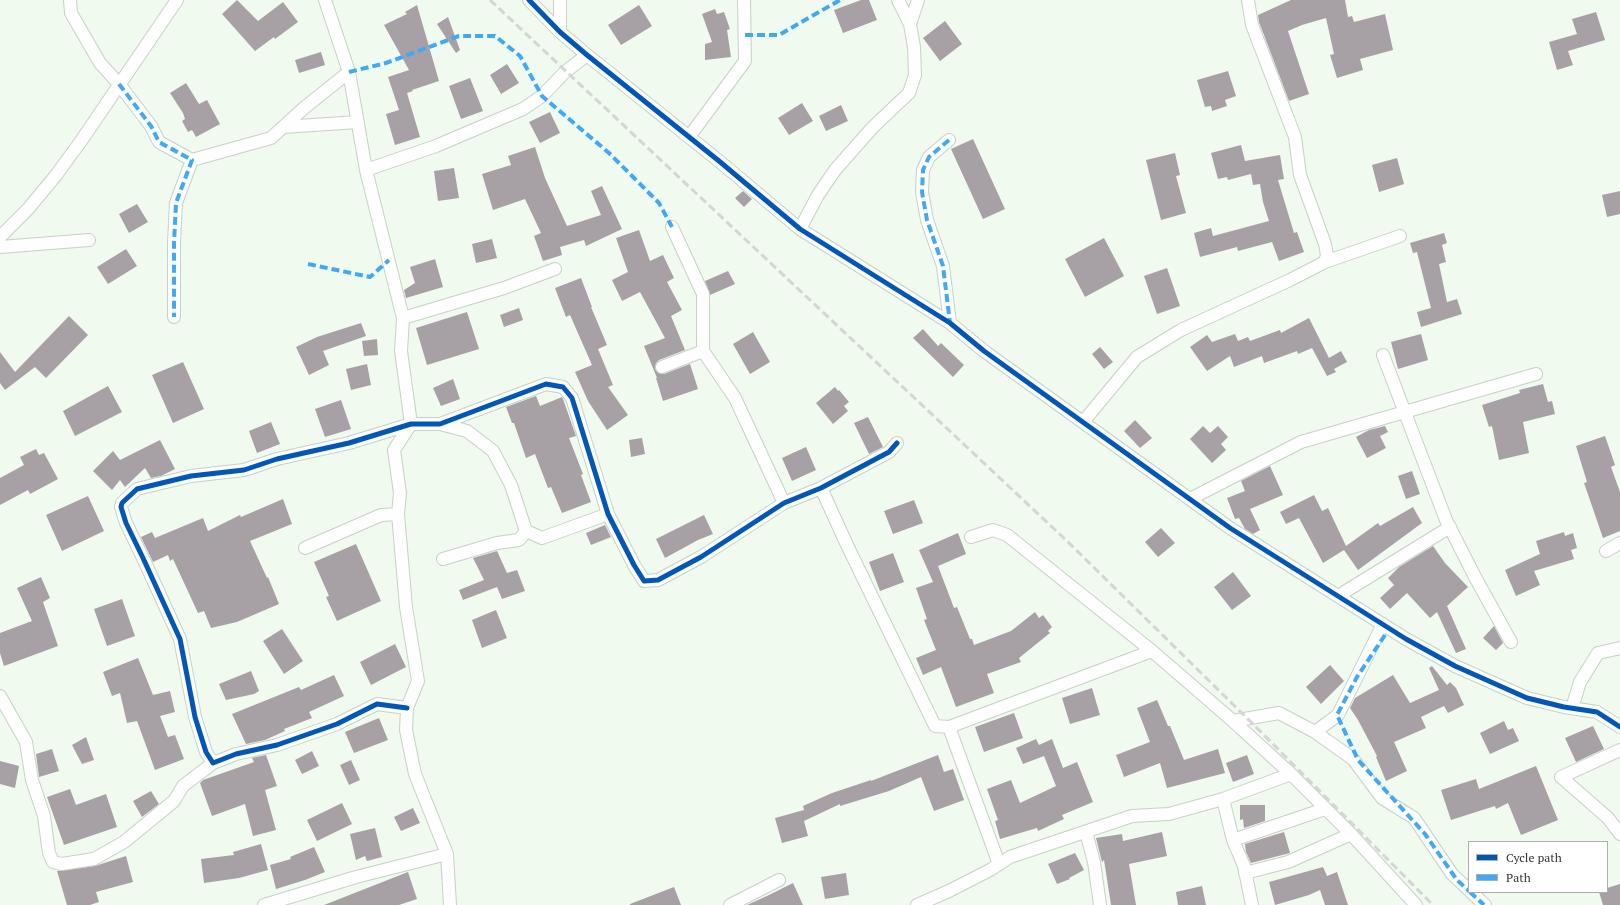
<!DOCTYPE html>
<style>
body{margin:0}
#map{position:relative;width:1620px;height:905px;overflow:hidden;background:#f0faef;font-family:"PT Serif",serif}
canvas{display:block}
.legend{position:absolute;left:1468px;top:841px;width:140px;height:52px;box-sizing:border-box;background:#fff;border:1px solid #abafab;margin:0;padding:5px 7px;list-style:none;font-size:12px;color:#2e362c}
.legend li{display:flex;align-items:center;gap:8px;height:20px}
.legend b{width:20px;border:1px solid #abafab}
</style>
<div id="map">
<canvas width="1620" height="905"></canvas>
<ul class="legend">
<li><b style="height:5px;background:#0057b8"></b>Cycle path</li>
<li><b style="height:5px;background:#3fa9f5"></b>Path</li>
</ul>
</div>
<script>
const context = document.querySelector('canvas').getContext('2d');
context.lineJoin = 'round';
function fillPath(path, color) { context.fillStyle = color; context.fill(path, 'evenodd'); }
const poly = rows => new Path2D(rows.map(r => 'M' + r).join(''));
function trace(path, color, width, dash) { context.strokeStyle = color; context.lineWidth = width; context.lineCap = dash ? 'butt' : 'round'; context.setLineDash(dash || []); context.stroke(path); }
fillPath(poly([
 [237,0,258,21,283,2,298,22,275,39,274,37,255,51,222,14],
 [861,0,869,0,877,20,843,33,834,10],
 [1291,0,1345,0,1348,17,1352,16,1354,22,1385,14,1393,50,1360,59,1363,70,1337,78,1330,55,1334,54,1326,18,1302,25,1288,31,1309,94,1289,101,1259,22,1258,15],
 [417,5,439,81,412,90,413,91,407,93,420,137,395,145,386,114,399,110,388,77,409,70,384,25,407,14,405,12],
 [639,5,652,26,621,45,608,25],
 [715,9,717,14,724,12,730,29,727,30,731,57,705,60,705,44,712,42,702,14],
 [1596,12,1605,40,1568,51,1573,65,1557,70,1549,42,1577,34,1572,19],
 [448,17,460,50,456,53,437,24],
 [945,21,962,44,940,61,923,38],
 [321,52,325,65,299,73,295,60],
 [507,64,519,83,501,94,490,75],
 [1228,71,1236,96,1225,100,1227,106,1212,111,1211,106,1205,107,1197,80],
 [470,78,483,111,461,119,449,86],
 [186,83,199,104,207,100,220,124,196,137,192,130,188,132,182,121,185,119,183,113,170,93],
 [802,103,813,121,789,135,778,118],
 [841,105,848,121,826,131,819,116],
 [550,112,560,133,540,143,529,122],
 [973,139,1005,209,983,219,951,149],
 [1241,145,1245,161,1280,155,1284,179,1278,180,1294,233,1297,232,1304,252,1279,261,1272,242,1238,251,1237,247,1200,257,1194,233,1211,228,1213,236,1269,221,1263,202,1260,184,1253,185,1251,174,1228,180,1227,177,1218,179,1211,153],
 [535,147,545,178,567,226,601,215,591,191,602,186,622,229,586,246,584,240,560,247,562,255,543,261,534,236,541,233,525,199,493,210,482,174,511,165,508,156],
 [1175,153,1180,175,1176,176,1186,213,1161,220,1146,160],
 [1397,158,1404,184,1379,192,1372,165],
 [454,168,459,198,438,201,434,171],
 [743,191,752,199,744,207,735,198],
 [1620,191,1620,214,1607,217,1602,195],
 [137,204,148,222,129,233,119,214],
 [639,230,650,261,663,255,674,278,667,282,682,310,671,316,685,350,659,360,656,363,655,369,658,373,664,374,690,364,698,389,663,401,656,378,657,378,644,346,665,338,640,292,622,301,612,280,628,272,616,238],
 [1444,233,1447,243,1442,245,1446,262,1439,264,1447,302,1457,299,1462,314,1421,327,1417,312,1431,308,1417,252,1413,253,1410,243],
 [1104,238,1124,276,1085,297,1065,259],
 [492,239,497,258,476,263,472,244],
 [126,249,137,266,108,284,97,267],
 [435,259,443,287,406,298,404,290,415,283,410,267],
 [1167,268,1180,306,1157,314,1144,276],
 [728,271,735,284,710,295,705,281],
 [581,278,592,307,591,307,607,345,598,349,613,385,608,387,628,415,607,430,588,401,575,372,592,365,570,315,566,317,555,288],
 [519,308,523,320,504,327,500,315],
 [467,312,479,349,427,365,416,328],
 [69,316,88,335,46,378,35,367,5,390,0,383,0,352,15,372],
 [1309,318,1329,358,1341,351,1347,362,1334,369,1336,372,1327,376,1312,348,1298,354,1297,351,1264,363,1262,356,1234,367,1230,356,1207,371,1190,347,1207,335,1212,342,1235,334,1238,341,1248,337,1250,341,1280,330,1281,333],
 [361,323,366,336,323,351,329,365,309,375,296,347,317,337],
 [923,329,938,346,941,343,964,365,953,377,913,338],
 [753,332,770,362,750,374,733,344],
 [1421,334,1428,360,1398,369,1391,342],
 [377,339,378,355,364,356,362,341],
 [1100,347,1113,362,1104,369,1092,354],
 [183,362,204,409,173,423,152,375],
 [367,364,371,385,351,390,346,369],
 [453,379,460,399,441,406,433,388],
 [1543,384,1548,402,1552,401,1555,414,1523,422,1529,453,1499,460,1492,426,1489,427,1482,405,1520,393,1519,390],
 [108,386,122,412,75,436,63,411],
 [835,387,838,391,839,390,849,402,844,406,848,411,833,424,816,403],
 [536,396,540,406,562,397,563,399,576,436,569,438,583,474,581,475,591,502,562,513,551,487,548,488,535,454,526,458,514,423,512,423,506,407],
 [341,400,351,429,325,437,315,409],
 [868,417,883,447,869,454,854,423],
 [1135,420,1152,438,1140,448,1124,431],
 [271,422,280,444,257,453,249,431],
 [1203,426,1210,433,1218,426,1228,437,1221,444,1226,450,1212,463,1190,439],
 [1385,426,1388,432,1380,436,1386,448,1367,458,1356,437,1369,430],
 [1605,436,1615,465,1611,467,1620,492,1620,531,1603,538,1584,483,1587,482,1576,446],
 [642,438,645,454,631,457,629,440],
 [160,440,175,469,161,476,151,478,145,468,125,487,120,480,112,490,93,471,113,451,120,460],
 [806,447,816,470,792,481,782,458],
 [36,449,39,455,44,453,58,479,30,494,28,490,0,505,0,478,24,465,20,457],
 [1270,466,1283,495,1250,509,1260,530,1253,534,1245,529,1239,518,1235,519,1227,498,1245,491,1241,481],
 [1412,471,1420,494,1406,499,1398,476],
 [1314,495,1322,511,1328,508,1346,546,1378,523,1380,526,1413,507,1422,523,1358,570,1344,550,1323,563,1299,518,1286,524,1280,512],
 [88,496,104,531,62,551,46,515],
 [283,499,292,524,250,541,267,578,268,577,279,604,237,622,211,628,204,611,198,613,173,559,170,561,168,555,153,562,141,537,152,532,155,538,203,518,208,531,240,515,241,517],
 [914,500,923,523,893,534,884,511],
 [704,515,713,534,698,540,665,558,656,539],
 [605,525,611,537,591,545,586,533],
 [1161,528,1175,543,1158,557,1145,542],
 [1564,532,1565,536,1573,533,1577,548,1571,550,1574,559,1534,571,1540,585,1516,596,1505,570,1540,554,1536,541],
 [958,533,966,554,938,566,954,608,957,607,970,639,972,639,974,645,1011,631,1035,612,1039,618,1043,615,1052,627,1048,631,1050,633,1019,658,1021,662,987,674,994,693,956,707,941,667,923,675,916,658,936,650,924,620,927,619,916,588,933,582,919,550],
 [356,544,381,601,337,621,326,597,329,596,314,562],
 [1433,546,1445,563,1468,587,1447,606,1466,649,1456,653,1437,612,1430,618,1407,593,1390,609,1380,598,1394,585,1388,578,1399,567],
 [497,551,507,573,517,570,525,591,502,599,497,587,463,600,459,590,484,580,473,558],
 [893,553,904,582,880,591,869,562],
 [1233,572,1251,596,1232,610,1214,587],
 [41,577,50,598,43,602,58,646,4,666,0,653,0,633,32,621,17,588],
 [122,599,135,636,107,646,94,609],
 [496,610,507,638,482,648,472,620],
 [1494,626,1503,643,1496,650,1483,638],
 [282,629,303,661,284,674,263,641],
 [395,644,406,667,371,685,360,662],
 [138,658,153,695,170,691,175,712,160,716,168,737,175,735,184,759,155,770,137,721,127,723,120,693,112,696,103,672],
 [1330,665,1344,681,1321,704,1306,687],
 [1432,666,1447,685,1450,682,1456,688,1464,705,1448,713,1444,706,1421,717,1426,728,1394,742,1407,771,1386,781,1376,757,1377,756,1358,720,1350,708,1355,698,1393,675,1410,703,1439,690,1429,668],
 [251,671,259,691,254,694,226,700,219,684],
 [334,675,344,696,309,712,312,718,284,729,285,731,265,740,246,744,232,714,299,687,301,690],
 [1092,688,1100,715,1070,724,1062,698],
 [1157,700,1168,726,1170,726,1184,760,1218,749,1225,773,1167,788,1160,763,1124,777,1116,755,1150,742,1137,708],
 [1014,713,1023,738,984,752,975,727],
 [379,718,388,740,354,753,345,732],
 [1504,721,1508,730,1513,728,1519,741,1490,754,1480,733],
 [1593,726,1604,749,1576,762,1565,738],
 [86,737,94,760,82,764,72,745],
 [1036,739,1039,745,1052,739,1063,768,1077,762,1093,802,1062,815,1064,819,1038,831,1037,828,1000,839,995,821,998,820,987,789,1011,780,1020,803,1056,786,1044,756,1023,764,1016,748],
 [52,749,59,771,39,777,36,754],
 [312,751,319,766,302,774,295,760],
 [266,755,277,786,265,790,276,830,253,836,245,804,212,816,200,783,203,780,254,762,252,758],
 [938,755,944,772,953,769,964,800,934,811,921,777,889,791,840,806,840,804,804,821,808,836,782,843,775,818,804,810,803,806,832,793,871,780,871,781],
 [1247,755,1254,774,1233,782,1226,763],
 [351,760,360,780,349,785,340,765],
 [0,761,19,766,15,788,0,784],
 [1536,766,1558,820,1521,835,1508,803,1496,809,1495,806,1451,820,1441,790,1476,779,1479,789],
 [70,789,76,805,106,794,117,827,64,845,47,797],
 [151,791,159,804,142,817,133,801],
 [342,803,352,824,317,841,307,820],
 [1240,805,1265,805,1265,821,1244,828,1243,819,1240,820],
 [413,808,420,823,401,831,394,817],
 [375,828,382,857,367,861,365,856,356,860,350,834],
 [1162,832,1167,856,1129,864,1136,905,1111,905,1104,860,1102,862,1096,838,1122,834,1123,841],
 [1284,832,1290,853,1251,863,1246,852,1245,844],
 [261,844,268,870,239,878,204,883,201,859,234,855,233,852],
 [314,847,325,872,305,880,276,889,270,865,291,859,290,857],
 [1075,853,1084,870,1069,878,1070,879,1057,884,1048,864],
 [126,856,133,882,96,892,99,902,90,905,67,905,57,871,95,866],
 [1323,867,1327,876,1337,872,1348,905,1325,905,1320,890,1309,895,1275,905,1269,882],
 [408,872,417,899,399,905,324,905],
 [846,873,849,895,825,899,821,877],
 [793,883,803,905,747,905,769,895],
 [1620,884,1620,905,1603,905,1599,892,1607,892,1607,888],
 [1202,886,1206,905,1178,905,1176,892],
 [674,887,681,905,630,905,630,904]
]), '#a7a1a6');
const street = poly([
 [70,0,71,13,100,63,119,84,151,126,159,142,192,160,176,203,174,243,174,317],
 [325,0,349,72,366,170,403,318,401,351,411,424,394,450,400,493,398,514,406,607,418,681,407,708,406,730,415,774,447,854,450,905],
 [529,0,560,32,587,55,719,161,800,229,950,323,984,351,1230,528,1406,639,1455,666,1527,698,1564,707,1597,712,1620,727],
 [560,0,560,32],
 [898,0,910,24],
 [283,127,358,122],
 [689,137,745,61,744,0],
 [949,140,929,157,923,170,922,192,927,220,943,266,950,323],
 [192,160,271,138,304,108,349,72],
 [366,170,436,146,523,109,542,96,565,72,587,55],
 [672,227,703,294,703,351,735,398,784,503],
 [800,229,818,195,835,170,873,127,909,93,915,75,914,47,910,24,918,0],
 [0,237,28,209,57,174,81,141,177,0],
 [0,247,89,240],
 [1325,262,1400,236],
 [403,318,504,288,555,269],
 [1383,355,1446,520,1475,577,1511,642],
 [662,367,703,351],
 [1083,422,1137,357,1181,330,1290,280,1325,262,1327,255,1325,244,1300,175,1295,137,1252,25,1248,0],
 [440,424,467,431,493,451,511,485,526,531,542,538,608,514],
 [821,488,847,545,935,726,949,727],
 [1190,499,1301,442,1536,374],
 [971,537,993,530,1007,535,1152,651],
 [305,548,381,515,398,514],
 [1606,551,1620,543],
 [443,559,497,543,519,540,526,531],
 [1338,596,1450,527],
 [0,696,26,742,32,780,44,816,49,853,53,862,57,863,62,864,94,859,124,842,174,801,183,786,213,763],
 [407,708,377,704,337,724,277,745,236,754,213,763,206,752,195,717,180,639,143,558,126,523,121,507,122,503,137,489,191,476,244,470,277,459,349,443,411,424,440,424,546,384,563,387,572,398,608,514,634,565,644,581,658,580,701,557,784,503,821,488,889,452,897,443],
 [1572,708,1580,682,1598,653,1620,648],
 [1233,721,1279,713,1315,732,1353,759,1382,798,1414,818,1452,874,1469,890],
 [1315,732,1338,715,1383,624],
 [1620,750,1561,777,1608,818,1620,834],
 [1223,799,1233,840,1244,866,1252,905],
 [1086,832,1094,862,1100,905],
 [1233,840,1325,809],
 [999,864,949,727,1152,651,1233,721,1291,774,1351,834,1416,905],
 [1245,873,1288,862,1351,834],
 [1471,892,1485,905],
 [264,905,356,877,447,854],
 [730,905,779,880],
 [917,905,949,891,990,870,1010,857,1132,816,1169,814,1223,799,1291,774]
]);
trace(street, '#c8d0c7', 14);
trace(street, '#fdfefd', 12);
trace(poly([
 [490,0,1067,541,1257,728,1433,905]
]), '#d3d6d3', 3, [8, 4]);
trace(poly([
 [745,35,779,35,840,0],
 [349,72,386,63,459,36,495,36,520,56,542,96,609,153,659,203,672,227],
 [119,84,151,126,159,142,192,160,176,203,174,243,174,317],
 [949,140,929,157,923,170,922,192,927,220,943,266,950,323],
 [308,264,370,277,389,260],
 [1385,635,1357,677,1337,715,1358,760,1425,834,1457,880,1469,891],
 [1470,892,1484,905]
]), '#3fa9f5', 4, [8, 4]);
trace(poly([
 [529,0,560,32,587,55,719,161,800,229,950,323,984,351,1230,528,1406,639,1455,666,1527,698,1564,707,1597,712,1620,727],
 [407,708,377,704,337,724,277,745,236,754,213,763,206,752,195,717,180,639,143,558,126,523,121,507,122,503,137,489,191,476,244,470,277,459,349,443,411,424,440,424,546,384,563,387,572,398,608,514,634,565,644,581,658,580,701,557,784,503,821,488,889,452,897,443]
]), '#0057b8', 5);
</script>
